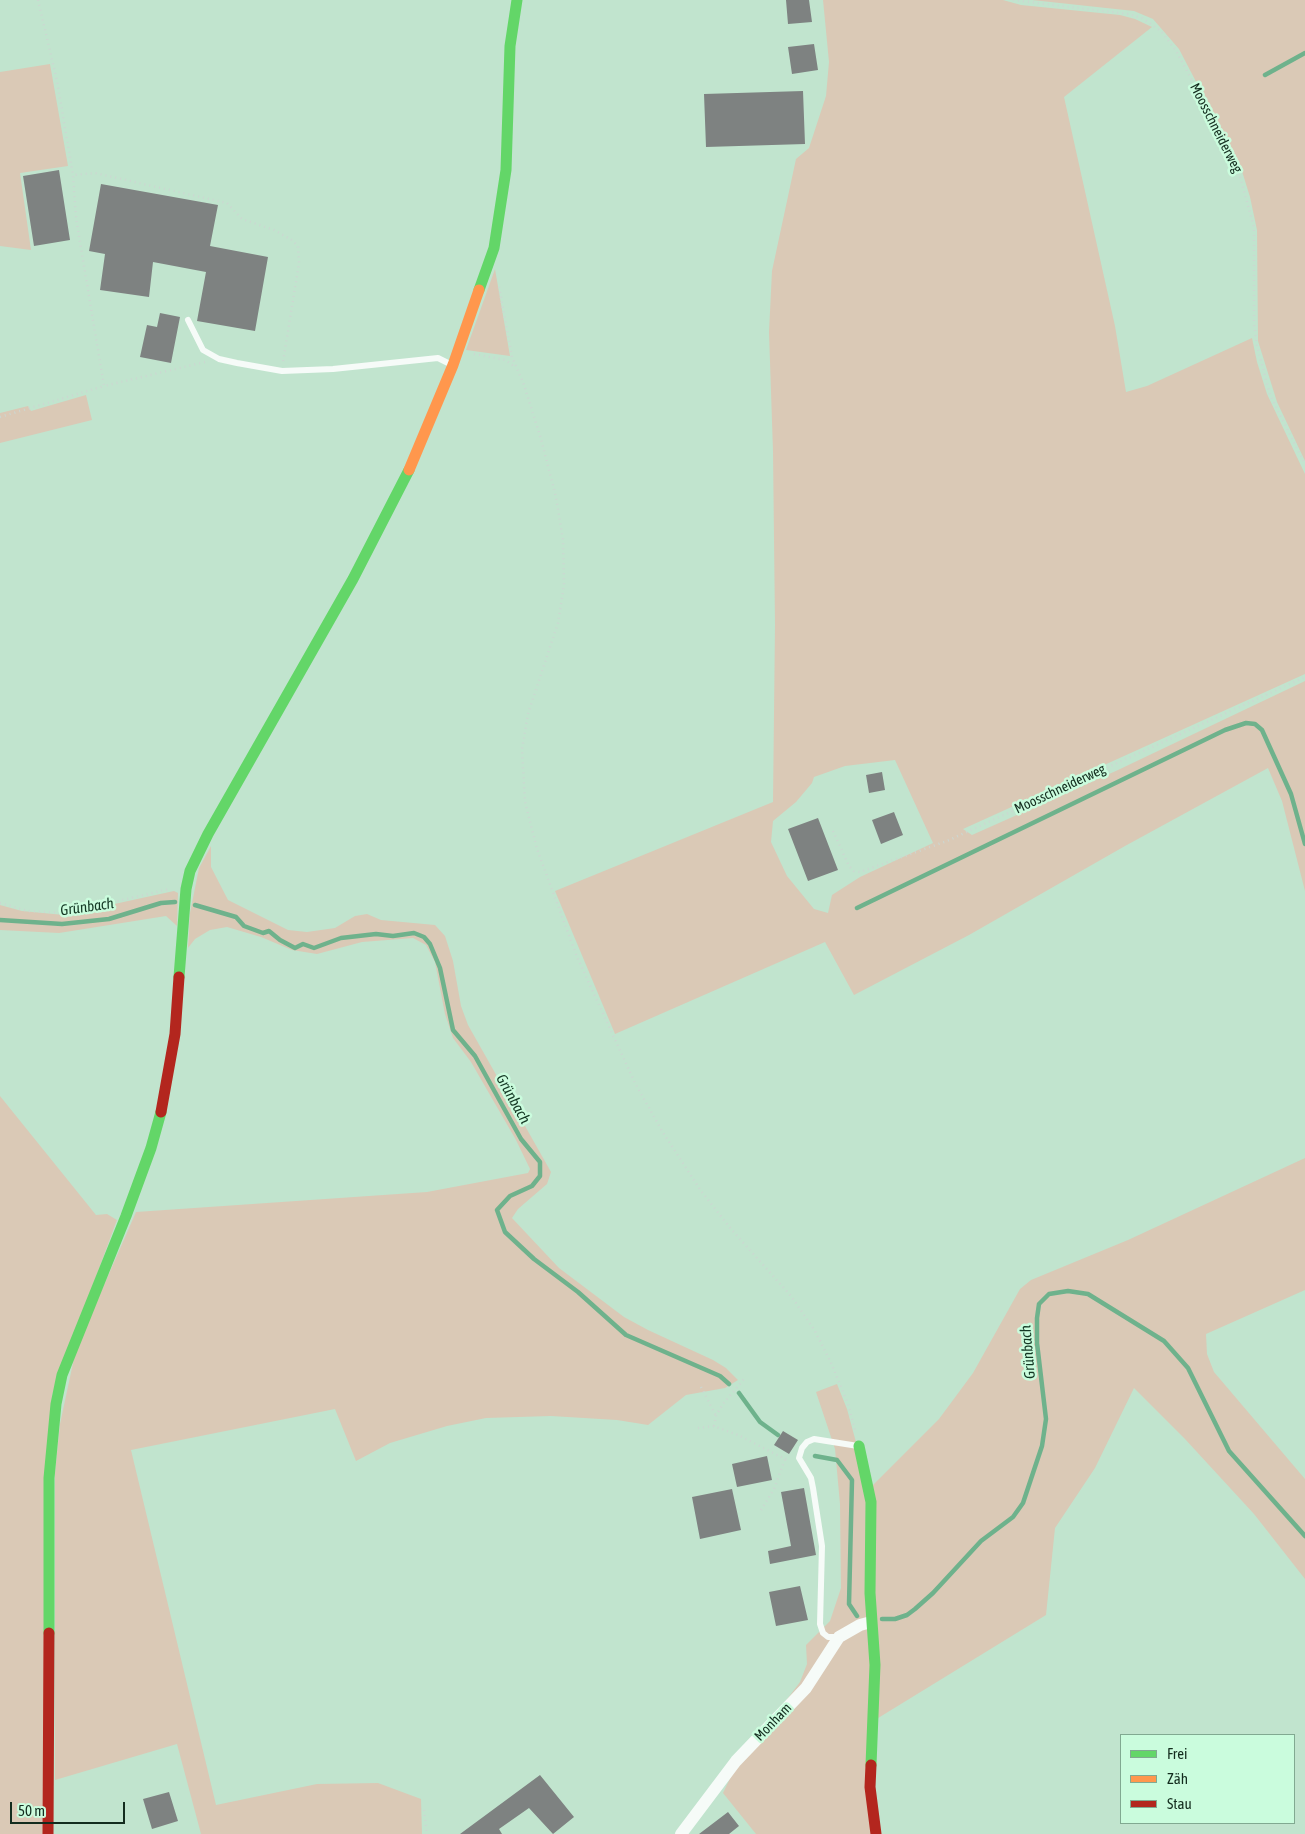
<!DOCTYPE html>
<meta charset="utf-8">
<style>
body{margin:0}
#map{position:relative;width:1305px;height:1834px;overflow:hidden;background:#c1e4ce;font-family:"Asap Condensed",sans-serif}
canvas{display:block}
.legend{position:absolute;left:1120px;top:1734px;width:175px;height:90px;box-sizing:border-box;background:#cafcdd;border:1px solid #81a991;margin:0;padding:6px 9px;list-style:none;font-size:15px;color:#132c1e}
.legend li{display:flex;align-items:center;gap:10px;height:25px}
.legend b{width:25px;border:1px solid #81a991}
.scale{position:absolute;left:10px;top:1802px;width:115px;height:22px;box-sizing:border-box;border:2px solid #132c1e;border-top:0;padding-left:6px;font-size:15px;line-height:18px;white-space:nowrap;color:#132c1e;-webkit-text-stroke:4px #cafcdd;paint-order:stroke}
</style>
<div id="map">
<canvas width="1305" height="1834"></canvas>
<ul class="legend">
<li><b style="height:6px;background:#63d668"></b>Frei</li>
<li><b style="height:6px;background:#ff974d"></b>Zäh</li>
<li><b style="height:6px;background:#b3261e"></b>Stau</li>
</ul>
<div class="scale">50 m</div>
</div>
<script>
const context = document.querySelector('canvas').getContext('2d');
context.lineJoin = 'round';
function fillPath(path, color) { context.fillStyle = color; context.fill(path, 'evenodd'); }
const poly = rows => new Path2D(rows.map(r => 'M' + r).join(''));
function trace(path, color, width, dash) { context.strokeStyle = color; context.lineWidth = width; context.lineCap = dash ? 'butt' : 'round'; context.setLineDash(dash || []); context.stroke(path); }
function write(font, color, halo, rows, align = 'center') {
  context.font = font + ' "Asap Condensed",sans-serif'; context.lineWidth = 5; context.setLineDash([]); context.textBaseline = 'middle'; context.strokeStyle = halo; context.fillStyle = color; for (const [text, x, y, turn = 0] of rows) {
    context.save(); context.translate(x, y); context.rotate((+turn || 0) * Math.PI / 180); context.textAlign = isNaN(turn) ? turn : align; if (halo) context.strokeText(text, 0, 0); context.fillText(text, 0, 0); context.restore();
  }
}
fillPath(poly([
 [823,0,1003,0,1021,5,1120,15,1135,19,1152,27,1064,97,1115,326,1126,392,1147,386,1252,338,1257,362,1267,394,1305,474,1305,674,963,829,972,835,1118,770,1305,681,1305,891,1282,801,1268,768,1125,846,969,935,854,995,825,942,615,1034,555,891,773,802,775,625,773,451,769,332,772,271,796,159,809,148,826,96,829,62],
 [895,760,933,843,860,877,832,895,828,913,814,909,787,876,771,842,773,821,796,802,812,783,814,777,845,766],
 [1032,0,1305,0,1305,461,1277,402,1258,341,1257,230,1250,197,1241,168,1179,49,1153,19,1134,11],
 [50,64,68,166,20,173,31,250,0,246,0,72],
 [495,269,510,356,466,350],
 [86,395,92,420,0,443,0,413,28,406,31,411],
 [211,846,211,867,228,900,288,930,307,932,335,928,355,916,367,914,381,920,435,925,445,936,453,961,461,1006,468,1025,551,1172,547,1184,518,1209,512,1218,559,1268,624,1317,648,1330,713,1360,726,1368,738,1380,725,1388,686,1395,648,1425,617,1420,551,1416,486,1418,447,1426,390,1443,356,1461,335,1409,131,1450,216,1805,317,1784,378,1783,421,1799,422,1834,201,1834,177,1744,55,1780,55,1473,60,1424,76,1349,136,1212,427,1192,528,1173,530,1169,516,1140,471,1062,453,1038,445,1014,435,962,426,945,413,938,362,942,317,954,292,950,261,937,227,927,210,930,195,939,188,948,190,913,199,868],
 [174,891,178,893,177,926,166,916,59,933,0,930,0,905,22,911,64,915],
 [0,1096,96,1215,107,1214,117,1220,52,1395,44,1834,0,1834],
 [1305,1158,1305,1290,1206,1334,1207,1354,1214,1372,1305,1479,1305,1579,1254,1514,1185,1439,1134,1388,1095,1468,1055,1528,1046,1615,870,1723,872,1834,756,1834,723,1793,734,1770,800,1682,807,1664,806,1645,830,1621,841,1588,840,1504,835,1449,816,1392,837,1384,847,1409,863,1468,872,1486,939,1419,973,1373,1020,1289,1031,1280,1128,1240]
]), '#dac9b6');
trace(poly([
 [1265,75,1305,53],
 [195,905,236,917,244,926,263,933,269,931,280,940,295,948,303,944,314,948,341,938,376,934,393,936,414,933,424,937,430,944,440,968,453,1030,475,1056,521,1139,540,1162,540,1176,532,1186,510,1196,497,1210,505,1232,534,1259,578,1292,626,1335,720,1376,729,1384],
 [857,908,1225,730,1246,723,1255,724,1262,730,1291,794,1305,844],
 [0,920,62,924,109,919,161,903,175,902],
 [739,1393,760,1422,778,1435],
 [815,1456,837,1460,852,1480,849,1604,857,1616],
 [882,1619,895,1619,907,1615,915,1609,933,1593,981,1541,1013,1517,1023,1503,1042,1446,1046,1419,1037,1343,1037,1318,1039,1304,1049,1294,1068,1291,1088,1294,1164,1341,1188,1368,1229,1451,1305,1536]
]), '#6eb28c', 4.5);
fillPath(poly([
 [786,0,809,0,812,22,788,24],
 [814,44,818,70,792,74,788,47],
 [803,91,805,144,706,147,704,94],
 [59,170,70,240,34,246,23,176],
 [101,184,218,205,210,246,268,257,255,331,197,321,206,272,153,262,149,297,100,290,105,254,89,251],
 [160,313,180,317,171,363,140,357,147,325,157,327],
 [882,772,885,790,869,793,866,775],
 [894,812,903,835,881,844,872,820],
 [818,818,838,870,808,881,788,829],
 [783,1431,798,1440,789,1454,774,1445],
 [767,1456,772,1480,737,1487,732,1464],
 [804,1488,816,1555,770,1564,768,1551,791,1546,781,1492],
 [732,1489,741,1530,700,1539,692,1497],
 [800,1586,808,1620,776,1626,769,1592],
 [540,1775,574,1817,553,1834,529,1808,499,1829,502,1834,460,1834],
 [169,1792,178,1821,152,1829,143,1799],
 [728,1812,739,1826,729,1834,699,1834]
]), '#7e8281');
trace(poly([
 [38,0,57,81,73,175],
 [1013,0,1128,14,1142,18,1161,31,1175,49,1226,143,1239,173,1254,227,1254,324,1257,346,1270,395,1305,464],
 [499,287,512,357,523,382,541,439,556,497,563,540,564,585,558,623,528,714,522,749,525,802,537,849,577,957,635,1083,662,1131,701,1191,731,1229,791,1296,815,1331,832,1365,848,1404,855,1430],
 [474,354,505,360,515,367],
 [205,362,104,386,76,218,73,175,95,173,227,203,242,219,274,230,292,240,298,246,299,263,283,362],
 [0,417,104,386],
 [833,831,849,866,854,871,860,872,947,841,1305,677],
 [0,903,28,911,67,913,169,889],
 [701,1387,716,1416],
 [714,1426,716,1416,722,1405,745,1378],
 [698,1428,714,1426,738,1435,785,1459,790,1458],
 [761,1510,774,1489,785,1459],
 [424,1810,427,1834]
]), '#ccd7d1', 2.5, [1, 4]);
trace(poly([
 [188,320,203,350,219,359,237,363,282,371,333,369,438,358,452,365],
 [838,1637,828,1637,823,1633,820,1624,822,1546,813,1488,811,1478,799,1458,802,1448,807,1442,814,1439,858,1446]
]), '#f6fbf8', 6);
trace(poly([
 [681,1834,736,1761,806,1688,839,1637,860,1625,871,1622]
]), '#f6fbf8', 12);
trace(poly([
 [479,290,494,248,506,170,510,46,517,0],
 [179,977,186,889,190,871,208,834,353,579,409,470],
 [859,1446,871,1502,870,1593,875,1665,871,1765],
 [49,1633,49,1478,56,1404,62,1375,126,1216,151,1148,161,1112]
]), '#63d668', 11);
trace(poly([
 [409,470,453,365,479,290]
]), '#ff974d', 11);
trace(poly([
 [161,1112,175,1034,179,977],
 [871,1765,870,1787,876,1834],
 [48,1834,49,1633]
]), '#b3261e', 11);
write('14px', '#132c1e', '#cafcdd', [
 ["Moosschneiderweg",1216,128,63],
 ["Moosschneiderweg",1060,789,-25],
 ["Monham",773,1722,-46]
]);
write('italic 15px', '#133723', '#cafcdd', [
 ["Grünbach",87,907,-8],
 ["Grünbach",513,1099,61],
 ["Grünbach",1028,1352,-95]
]);
</script>
